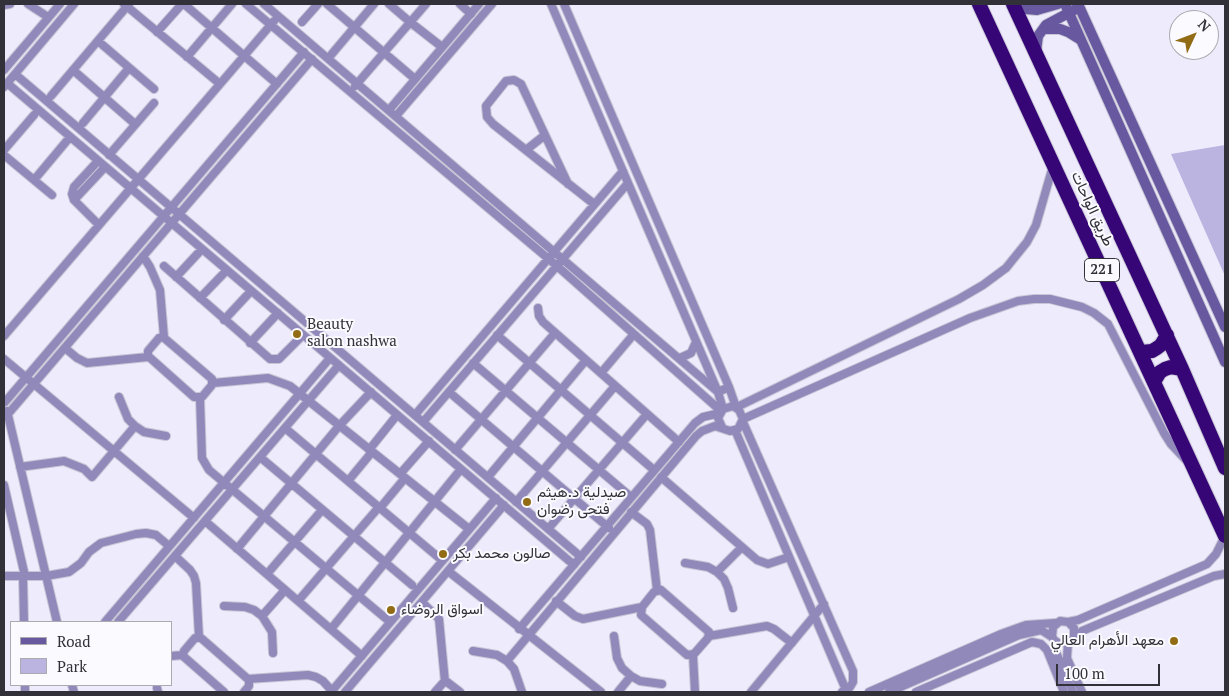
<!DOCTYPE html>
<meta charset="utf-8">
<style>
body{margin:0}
#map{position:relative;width:1229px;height:696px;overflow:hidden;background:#eeebfc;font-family:"PT Serif",serif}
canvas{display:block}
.frame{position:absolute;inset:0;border:5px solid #323139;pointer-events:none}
.legend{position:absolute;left:10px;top:621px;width:162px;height:65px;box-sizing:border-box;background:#fbfaff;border:1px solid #abaab0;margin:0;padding:6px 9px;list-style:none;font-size:15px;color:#323139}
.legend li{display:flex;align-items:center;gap:10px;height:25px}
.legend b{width:25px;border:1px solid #abaab0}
.north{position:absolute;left:1169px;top:10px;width:50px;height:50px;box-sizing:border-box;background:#fbfaff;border:1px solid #abaab0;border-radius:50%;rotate:47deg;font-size:14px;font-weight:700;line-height:20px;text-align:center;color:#323139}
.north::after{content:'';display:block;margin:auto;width:18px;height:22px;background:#926c14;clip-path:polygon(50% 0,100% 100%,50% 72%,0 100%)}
.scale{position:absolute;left:1056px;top:664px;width:104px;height:22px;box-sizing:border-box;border:2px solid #323139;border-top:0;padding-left:6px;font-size:15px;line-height:18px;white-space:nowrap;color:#323139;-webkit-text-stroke:4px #fbfaff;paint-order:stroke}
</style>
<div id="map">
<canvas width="1229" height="696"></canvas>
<div class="frame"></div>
<ul class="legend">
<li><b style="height:6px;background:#68589f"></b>Road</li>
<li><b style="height:14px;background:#bbb4e1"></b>Park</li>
</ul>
<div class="north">N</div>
<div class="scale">100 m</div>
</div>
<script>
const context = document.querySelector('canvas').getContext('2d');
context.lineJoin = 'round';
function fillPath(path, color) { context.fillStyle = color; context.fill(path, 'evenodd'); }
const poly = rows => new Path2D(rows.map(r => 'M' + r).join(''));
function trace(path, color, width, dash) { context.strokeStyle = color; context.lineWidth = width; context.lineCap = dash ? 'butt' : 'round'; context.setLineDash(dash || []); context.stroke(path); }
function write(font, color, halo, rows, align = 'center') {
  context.font = font + ' "PT Serif",Vazirmatn,serif'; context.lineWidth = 4; context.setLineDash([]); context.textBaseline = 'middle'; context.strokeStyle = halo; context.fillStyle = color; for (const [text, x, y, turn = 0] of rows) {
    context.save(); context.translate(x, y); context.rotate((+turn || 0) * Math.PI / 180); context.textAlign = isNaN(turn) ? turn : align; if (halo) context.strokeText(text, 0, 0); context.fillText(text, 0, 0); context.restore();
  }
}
fillPath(poly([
 [1225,145,1225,276,1171,154]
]), '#bbb4e1');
const street = poly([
 [28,4,48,17],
 [124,4,220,84],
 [184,4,277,84],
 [246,4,557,266,721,411],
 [264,4,718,392,729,387],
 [327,4,415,79],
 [389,4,410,22,442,47],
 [460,4,471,14],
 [551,4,718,392,723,409],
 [564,4,729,387,736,407],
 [4,5,10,4],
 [302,22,318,4],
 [157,32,182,4],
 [98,41,154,89],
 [331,55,374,4],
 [187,57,232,4],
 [4,70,60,4],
 [73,70,135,124],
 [15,74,581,557],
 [7,83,574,565],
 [355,86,426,4],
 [4,87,74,4],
 [51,96,129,4],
 [389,110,479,4],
 [396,116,492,4],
 [83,123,129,68],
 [4,150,34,115],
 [526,150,545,135],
 [4,155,52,195],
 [109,155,154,103],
 [98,161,74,187,72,194,74,200,99,225],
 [34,180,70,137],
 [568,184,521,84,514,80,506,81,486,106,487,117,493,124,594,204],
 [74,200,105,167],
 [143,256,150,267,160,290,164,337],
 [164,266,270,359,279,359,303,335],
 [176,277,202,249],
 [200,298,227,270],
 [538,308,539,316,543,322,679,442],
 [224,320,251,291],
 [497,335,654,470],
 [4,336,274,21],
 [163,337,212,379,212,385,202,397,194,397,148,356,148,351,159,338,163,337],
 [250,343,278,313],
 [65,348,77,358,87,363,148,357],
 [680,358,691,353,696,342],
 [4,359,194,518],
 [473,363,631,497],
 [601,373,634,334],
 [213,383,268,378,290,386,469,529],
 [449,392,609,528],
 [119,397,128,419,135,426,144,432,166,436],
 [200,398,202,458,209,470,390,622],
 [5,402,304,52],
 [737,407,959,299,983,285,1006,268,1027,242,1036,225,1053,166],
 [7,411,57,622],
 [8,414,312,59],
 [415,415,623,171],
 [743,419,970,318,1018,301,1034,299,1050,299,1082,307,1094,313,1108,324,1164,433,1171,444,1186,460],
 [423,422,628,183],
 [743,422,853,671,853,682,850,687,842,692],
 [285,428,438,557],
 [735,430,846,690],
 [369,450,397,415],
 [455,450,555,333],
 [260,457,412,585],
 [20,467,64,461,84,469,92,477,135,426],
 [400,474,429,441],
 [488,477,586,360],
 [661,477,757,560,768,564,789,557],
 [348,481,372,452],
 [4,485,25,576],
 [516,502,615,386],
 [380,508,405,478],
 [631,512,647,524,650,530,657,590],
 [205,521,362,656],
 [548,529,647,414],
 [237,549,339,426,371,392],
 [175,556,190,570,194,576,196,583,199,637],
 [685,563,708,567,717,572,724,579,728,588,733,608],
 [448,571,601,692],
 [717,572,742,547],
 [267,574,322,510],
 [4,576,46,576,69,572,81,563,89,552,101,543,136,534,146,533,156,535,169,546],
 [23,576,24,622],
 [661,590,709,632,708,638,694,654,687,655,641,615,642,607,654,592,661,590],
 [298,601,379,507],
 [556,601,575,616,583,619,642,607],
 [422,602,439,619,445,682],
 [224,606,245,607,254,610,262,616,272,632,273,653],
 [262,616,285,590],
 [105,622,330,358],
 [118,622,339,365],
 [1068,622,1078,620,1207,564,1216,554,1225,536],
 [331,629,461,469],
 [519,629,695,423,703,417,720,413],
 [614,636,617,658,622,668,631,676,640,681,662,684],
 [709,636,767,626,774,629,792,643],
 [1074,636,1074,628,1068,622,1060,621,1053,627,1052,637,1055,641,1059,643,1068,643,1082,631,1214,576,1225,574],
 [1055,641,1055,650,1073,692],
 [1068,643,1067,658,1082,692],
 [473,651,497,655,507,661,514,669,522,692],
 [693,655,695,692],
 [171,656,183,655],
 [507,661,696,436,702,431,715,426,730,431,738,429,743,419,739,410,733,406,723,409,718,418,722,427],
 [248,679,308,675,316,677,323,681,332,691],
 [25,685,25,692],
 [72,685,74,692],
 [157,688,158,692],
 [224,692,183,656,184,651,195,638,201,638,249,680,249,686,244,692],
 [331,692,496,498],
 [345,692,504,505],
 [435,692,443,683,447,682,460,692],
 [618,692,631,676],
 [751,692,824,604],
 [869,692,1001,634,1026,625,1055,623],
 [889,692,1019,635,1041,630,1052,637],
 [916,692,1032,642,1041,644,1047,650,1064,692]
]);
const secondary = poly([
 [1015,4,1025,9,1037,10,1058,4],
 [1065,4,1225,362],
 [1078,4,1225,327],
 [1043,29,1060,29,1068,32,1081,40],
 [1036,52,1038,36,1046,25,1076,9]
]);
const highway = poly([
 [979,4,1225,536],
 [1013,4,1182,369,1225,468],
 [1141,352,1152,351,1157,348,1161,345,1167,335],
 [1154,382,1160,372,1165,369,1171,367,1182,369]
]);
trace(street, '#c8c6d5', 10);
trace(secondary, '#c8c6d5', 12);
trace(highway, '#c8c6d5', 16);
trace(street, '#9289bb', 8);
trace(secondary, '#68589f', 10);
trace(highway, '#360576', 14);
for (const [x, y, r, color] of [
 [297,334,5,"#926c14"],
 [527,502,5,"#926c14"],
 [443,554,5,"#926c14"],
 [391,610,5,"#926c14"],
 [1174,641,5,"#926c14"]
]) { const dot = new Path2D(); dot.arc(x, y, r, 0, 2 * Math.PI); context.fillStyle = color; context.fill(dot); trace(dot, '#fbfaff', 2); }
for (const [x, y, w] of [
 [1102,270,35]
]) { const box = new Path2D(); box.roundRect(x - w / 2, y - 11.5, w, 23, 4); context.fillStyle = '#fbfaff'; context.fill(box); trace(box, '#323139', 1); }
write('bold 14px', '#323139', null, [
 ["221",1102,270]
]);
write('15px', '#323139', '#fbfaff', [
 ["طريق الواحات",1092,209,65]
]);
write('15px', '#323139', '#fbfaff', [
 ["Beauty",307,325],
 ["salon nashwa",307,342],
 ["صيدلية د.هيثم",537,493],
 ["فتحى رضوان",537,510],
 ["صالون محمد بكر",453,554],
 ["اسواق الروضاء",401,610],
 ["معهد الأهرام العالي",1164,641,"right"]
], 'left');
</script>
